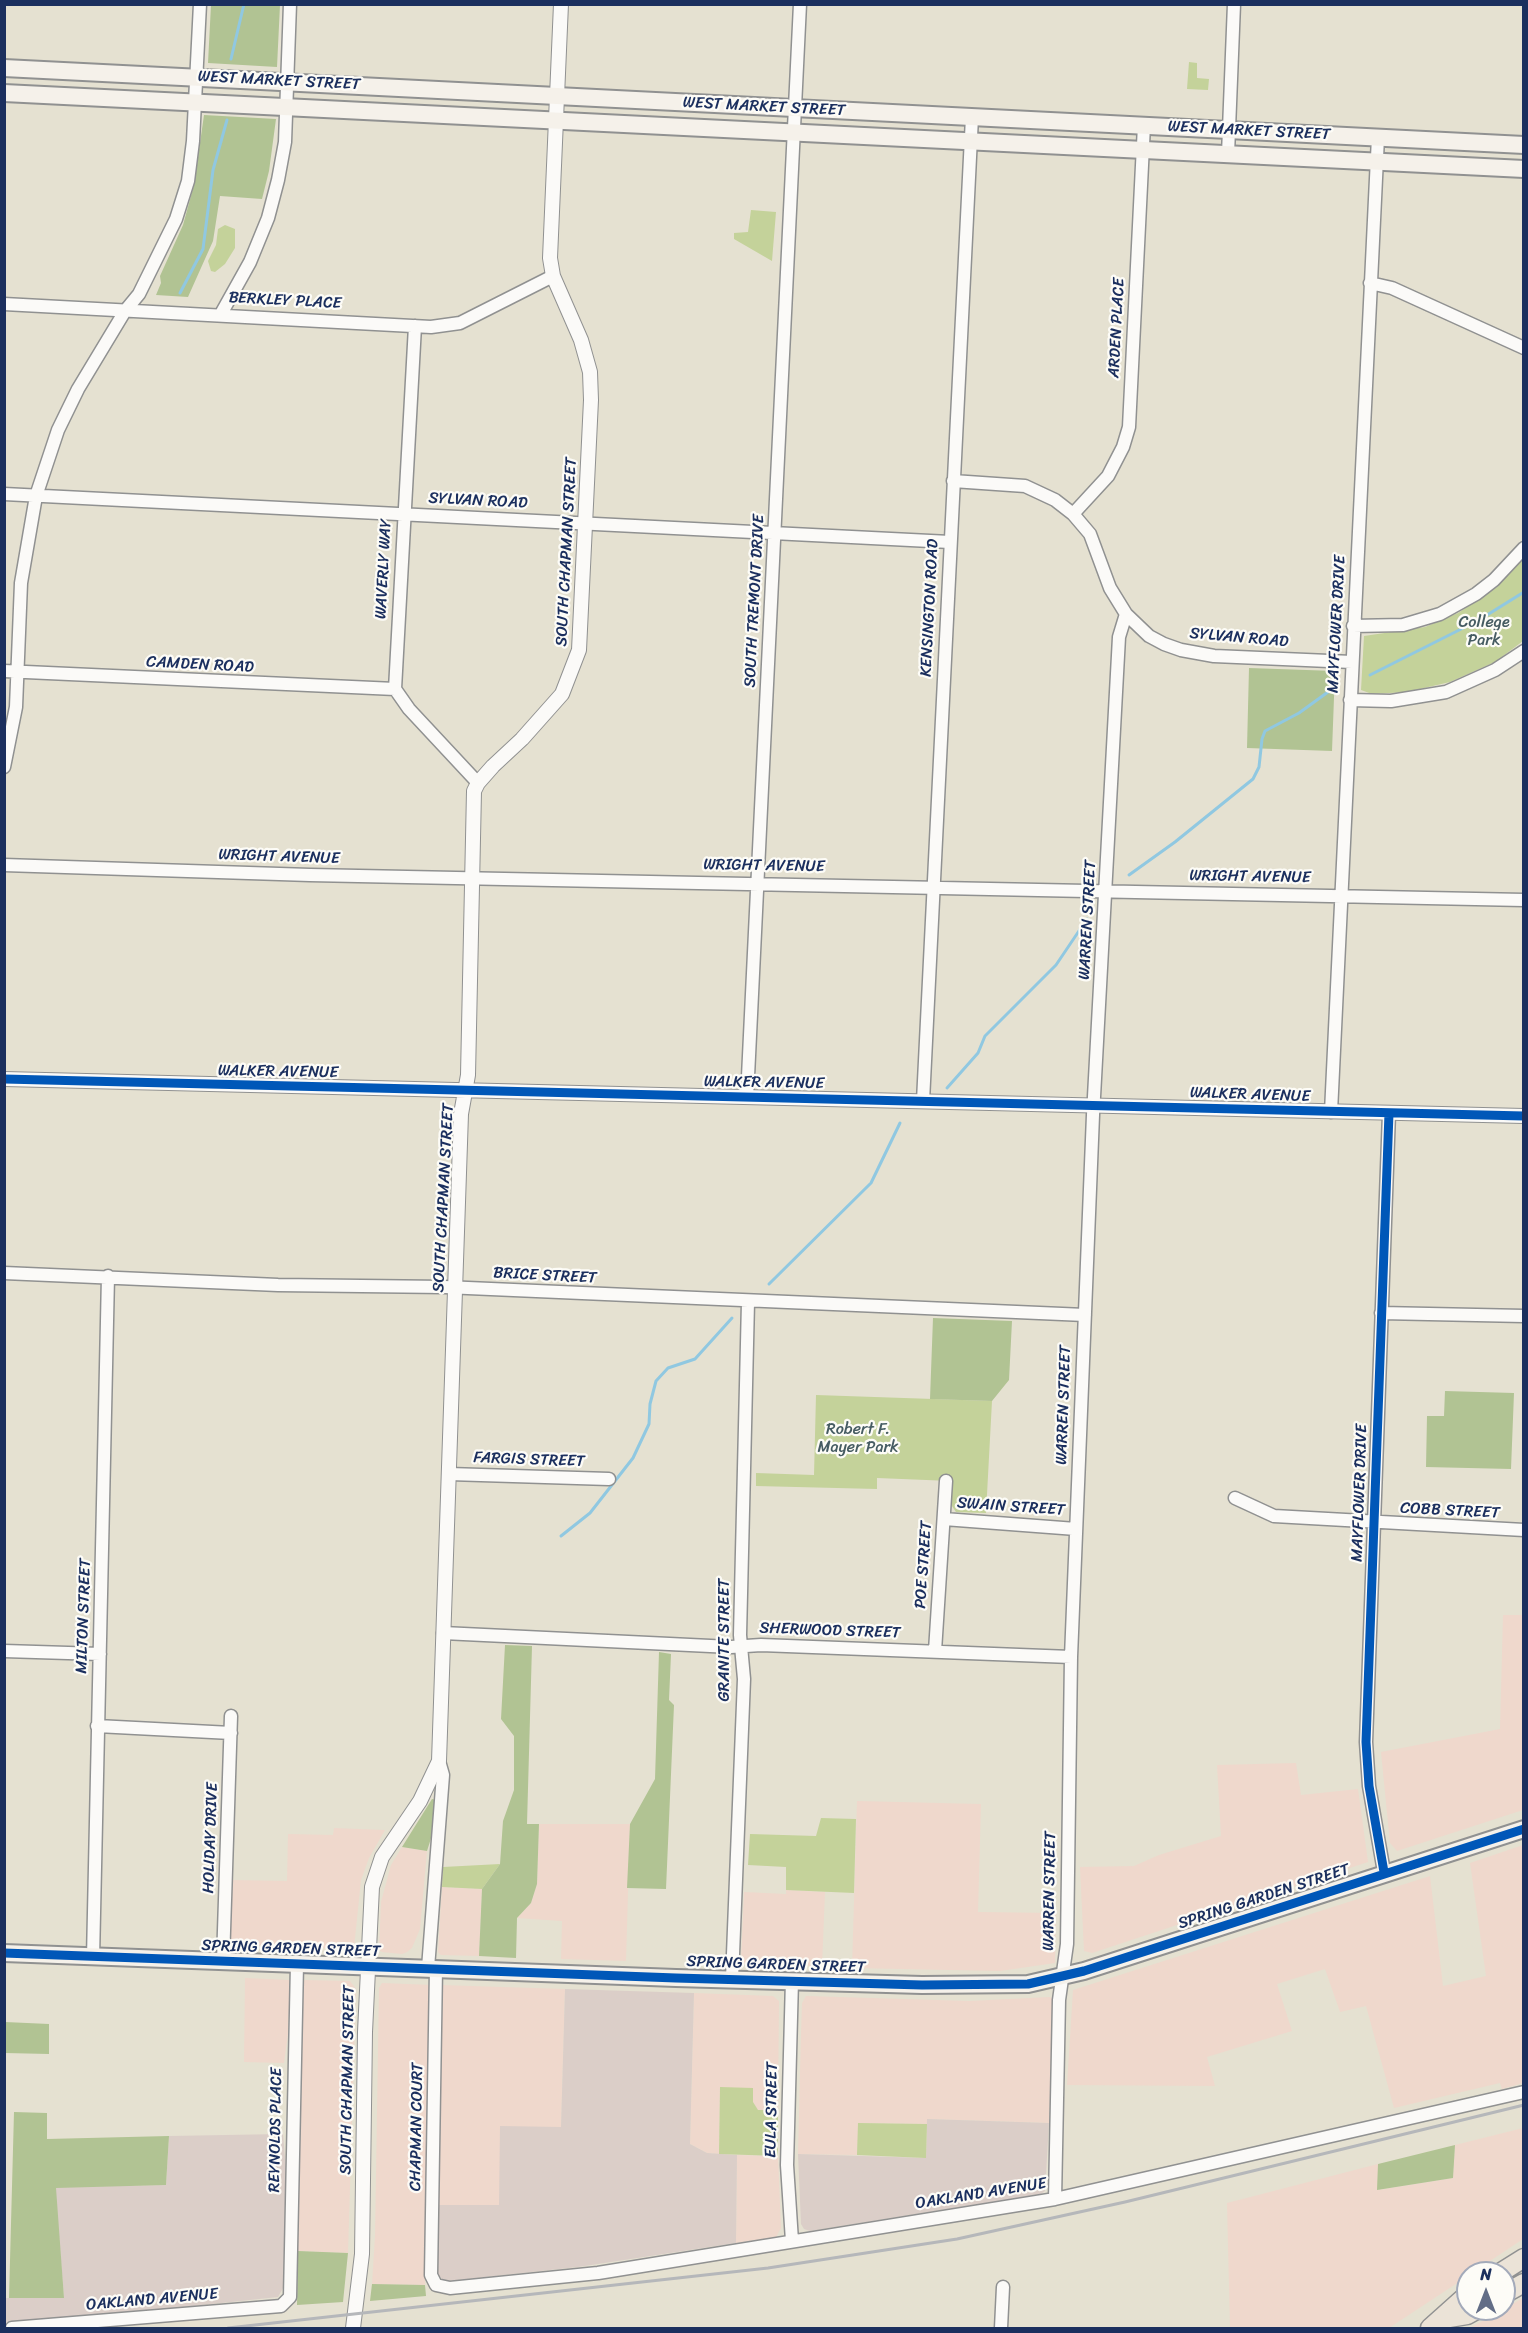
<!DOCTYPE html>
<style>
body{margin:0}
#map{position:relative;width:1528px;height:2333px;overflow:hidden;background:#e5e1d1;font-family:Sriracha,sans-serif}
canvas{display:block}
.frame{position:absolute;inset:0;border:6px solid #1b2f5e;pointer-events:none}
.north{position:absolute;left:1456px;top:2261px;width:60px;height:60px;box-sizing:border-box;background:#fdfcf7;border:2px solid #a3aaba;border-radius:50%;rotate:0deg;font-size:16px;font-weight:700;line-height:24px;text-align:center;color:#1b2f5e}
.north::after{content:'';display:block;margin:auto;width:21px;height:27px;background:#626d86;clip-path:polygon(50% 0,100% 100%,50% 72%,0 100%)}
</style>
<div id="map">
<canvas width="1528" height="2333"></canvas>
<div class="frame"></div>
<div class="north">N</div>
</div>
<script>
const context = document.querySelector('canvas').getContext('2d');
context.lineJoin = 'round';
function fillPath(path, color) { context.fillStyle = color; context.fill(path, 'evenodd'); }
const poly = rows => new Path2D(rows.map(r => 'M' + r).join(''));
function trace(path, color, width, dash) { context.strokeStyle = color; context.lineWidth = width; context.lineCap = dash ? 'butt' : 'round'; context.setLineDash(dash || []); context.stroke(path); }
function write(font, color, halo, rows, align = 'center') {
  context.font = font + ' Sriracha,sans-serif'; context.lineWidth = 4.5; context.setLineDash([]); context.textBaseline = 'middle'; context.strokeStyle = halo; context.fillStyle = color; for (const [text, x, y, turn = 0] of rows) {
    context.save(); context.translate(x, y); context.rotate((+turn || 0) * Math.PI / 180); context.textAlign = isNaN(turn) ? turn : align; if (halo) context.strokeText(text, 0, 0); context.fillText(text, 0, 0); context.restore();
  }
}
fillPath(poly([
 [1503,1615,1523,1615,1523,1810,1397,1851,1390,1843,1381,1752,1500,1729],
 [1296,1763,1301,1795,1358,1789,1368,1862,1092,1953,1084,1951,1080,1867,1134,1866,1159,1855,1221,1836,1217,1765],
 [857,1801,981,1804,978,1912,1056,1913,1055,1963,1000,1971,852,1968],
 [539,1824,630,1824,626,1961,561,1959,562,1921,517,1918,531,1903,537,1884],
 [334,1828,385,1830,369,1858,361,1880,354,1948,282,1948,229,1943,230,1880,287,1881,288,1834,333,1835],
 [1523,1845,1523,2083,1502,2089,1500,2083,1394,2108,1366,2006,1340,2012,1325,1969,1277,1984,1292,2031,1207,2057,1215,2086,1067,2085,1073,1990,1430,1876,1443,1986,1486,1976,1470,1863],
 [402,1847,427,1851,420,1929,412,1948,407,1952,402,1954,382,1952,379,1950,381,1902,391,1865],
 [442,1887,482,1889,479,1956,441,1955,438,1952],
 [786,1890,825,1892,822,1966,745,1964,741,1961,744,1892,786,1894],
 [245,1978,290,1980,288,2034,284,2063,244,2062],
 [303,1980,350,1981,356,1989,348,2253,298,2251,299,2045],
 [382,1983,432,1985,425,2285,372,2284,375,2236,379,1988],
 [441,1985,565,1989,561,2128,499,2205,436,2205],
 [694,1993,773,1996,779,2001,778,2110,758,2110,753,2102,720,2087,719,2154,707,2153,690,2144],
 [806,1996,969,2001,1050,1997,1054,1999,1049,2123,928,2119,927,2124,859,2123,857,2155,798,2154,801,2033,802,2003],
 [1523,2128,1523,2239,1472,2273,1468,2273,1468,2276,1389,2328,1230,2328,1227,2203,1378,2164,1378,2190,1453,2178,1455,2145],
 [737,2155,778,2156,781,2228,776,2237,736,2243],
 [1523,2298,1523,2328,1470,2328,1486,2319]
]), '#efd8cc');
fillPath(poly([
 [565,1989,694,1993,690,2144,707,2153,737,2155,736,2243,578,2267,448,2281,442,2279,435,2271,436,2205,499,2205,500,2126,561,2127],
 [927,2119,1049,2123,1045,2191,1041,2194,810,2231,804,2229,801,2224,798,2154,926,2158],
 [283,2134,286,2169,286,2283,278,2297,5,2326,5,2298,64,2298,55,2187,166,2185,169,2136]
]), '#dbcec8');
fillPath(poly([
 [1189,62,1197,63,1197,78,1209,79,1208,90,1187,89],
 [751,210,776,212,772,261,734,239,734,233,748,232],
 [225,225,235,229,235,248,225,264,215,272,211,271,208,261,216,245,218,229],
 [1523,557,1523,641,1495,662,1450,682,1407,692,1372,694,1361,690,1364,636,1425,627,1458,613,1497,587],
 [816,1395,992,1401,986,1513,956,1512,950,1503,951,1481,877,1478,877,1489,756,1486,756,1473,814,1475],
 [821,1818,856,1819,854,1893,786,1890,786,1867,748,1865,750,1834,816,1836],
 [500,1864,482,1889,442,1887,443,1867],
 [720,2087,753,2088,753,2102,758,2110,778,2110,778,2156,719,2154],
 [858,2123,927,2124,926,2158,857,2155]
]), '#c4d29a');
fillPath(poly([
 [211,5,280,5,277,67,208,63],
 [204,115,276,119,269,171,262,199,220,196,213,241,188,297,156,295,161,283,160,276,183,225,194,185],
 [1249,668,1335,671,1332,751,1247,748],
 [933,1318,1012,1321,1009,1380,992,1401,930,1399],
 [1445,1391,1514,1393,1511,1469,1426,1467,1427,1416,1444,1416],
 [505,1645,532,1646,527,1824,539,1824,537,1884,531,1903,517,1918,516,1958,479,1956,482,1889,500,1864,503,1821,514,1790,514,1736,501,1719],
 [659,1652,671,1654,669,1700,674,1705,666,1889,627,1888,630,1824,655,1779],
 [432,1799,436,1800,433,1832,427,1851,402,1847],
 [5,2022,49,2024,49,2054,5,2053],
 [14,2112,47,2113,47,2139,169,2136,166,2185,56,2188,64,2298,9,2298],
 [1455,2145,1453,2178,1377,2190,1378,2164],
 [298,2251,348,2253,343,2302,297,2305],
 [372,2284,425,2285,426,2296,370,2301]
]), '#b1c393');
trace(poly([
 [231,59,244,4],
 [180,293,203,249,213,170,227,120],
 [1370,675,1479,620,1524,592],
 [1129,875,1175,842,1253,779,1259,767,1262,739,1265,731,1299,713,1328,692],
 [947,1088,978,1053,985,1036,1056,965,1087,919],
 [769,1284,871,1183,900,1123],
 [561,1536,590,1513,633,1458,649,1424,650,1404,656,1381,668,1368,695,1359,732,1318]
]), '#90c8e1', 3);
const minor = poly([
 [1228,154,1234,4],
 [1370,283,1392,288,1524,348],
 [4,304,431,327,460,323,553,276],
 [221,314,250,262,268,218,278,180,285,142,290,4],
 [415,326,395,689,409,709,478,783],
 [953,481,1025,486,1055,500,1073,514,1090,534,1110,588,1126,614,1149,636,1164,644,1181,650,1214,656,1352,662],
 [4,494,950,542],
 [1073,514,1108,476,1123,447,1129,427,1144,125],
 [1353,626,1403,625,1440,614,1476,594,1494,580,1524,548],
 [4,671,395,689],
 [1350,700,1391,701,1446,692,1495,670,1524,651],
 [4,767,16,707,21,583,36,496,58,430,78,389,125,311,139,294,176,219,188,181,193,141,200,4],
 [4,865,310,875,1524,900],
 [747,1097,800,4],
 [923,1101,972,117],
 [1331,1112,1378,137],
 [4,1273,278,1285,445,1287,1085,1315],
 [1381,1313,1524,1316],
 [449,1474,609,1479],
 [1235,1498,1274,1516,1524,1530],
 [944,1519,1076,1529],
 [443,1633,731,1647,761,1645,1071,1657],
 [4,1651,100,1654],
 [935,1651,946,1481],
 [97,1726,231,1733],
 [1384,1872,1369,1786,1366,1742,1389,1113],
 [93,1958,108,1276],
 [223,1961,231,1716],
 [428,1968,443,1775,439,1761],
 [436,1968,431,2275,436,2285,450,2288,598,2273,1055,2199,1524,2092],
 [732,1979,744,1679,740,1635,748,1302],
 [792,1980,787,2165,792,2241],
 [1055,2199,1059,2000,1067,1944,1071,1657,1093,1115,1119,637,1126,614],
 [12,2328,281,2306,290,2297,297,1964],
 [1001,2328,1003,2287]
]);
const tertiary = poly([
 [4,1079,1524,1116],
 [353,2328,362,2254,365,2032,372,1887,382,1857,420,1801,439,1761,461,1114,468,1075,474,791,478,783,493,766,522,739,562,694,579,650,591,400,590,372,581,340,553,276,550,258,561,4]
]);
const secondary = poly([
 [4,68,1524,145],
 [4,93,1524,169],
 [4,1953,676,1978,922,1985,1028,1984,1084,1971,1524,1829]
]);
const primary = poly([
 [1500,2273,1524,2258],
 [1504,2294,1524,2283],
 [1443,2319,1467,2315,1478,2309],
 [1430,2328,1468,2294]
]);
trace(minor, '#909191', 15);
trace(tertiary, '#909191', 16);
trace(secondary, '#909191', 20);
trace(primary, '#909191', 21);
trace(minor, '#fbfaf8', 12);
trace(tertiary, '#fbfaf8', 14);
trace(secondary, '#f5f1ea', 16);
trace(primary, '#ebe3d7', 18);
trace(poly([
 [228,2328,768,2268,957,2239,1125,2202,1524,2105]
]), '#b5b7ba', 3);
trace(poly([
 [4,1079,1524,1116],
 [1384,1872,1369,1786,1366,1742,1389,1113],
 [4,1953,676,1978,922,1985,1028,1984,1084,1971,1524,1829]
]), '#0057b8', 9);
write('16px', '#1b2f5e', '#fdfcf7', [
 ["WEST MARKET STREET",279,81,3],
 ["WEST MARKET STREET",764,107,3],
 ["WEST MARKET STREET",1249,131,3],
 ["BERKLEY PLACE",285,301,3],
 ["ARDEN PLACE",1117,328,-87],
 ["SYLVAN ROAD",478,501,3],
 ["SOUTH CHAPMAN STREET",567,552,-87],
 ["WAVERLY WAY",384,569,-87],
 ["SOUTH TREMONT DRIVE",755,601,-87],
 ["KENSINGTON ROAD",930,608,-87],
 ["MAYFLOWER DRIVE",1337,624,-87],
 ["SYLVAN ROAD",1239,638,5],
 ["CAMDEN ROAD",200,665,3],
 ["WRIGHT AVENUE",279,857,2],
 ["WRIGHT AVENUE",764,866,1],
 ["WRIGHT AVENUE",1250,877,1],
 ["WARREN STREET",1088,920,-87],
 ["WALKER AVENUE",278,1072,1],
 ["WALKER AVENUE",764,1083,1],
 ["WALKER AVENUE",1250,1095,2],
 ["SOUTH CHAPMAN STREET",444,1198,-87],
 ["BRICE STREET",545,1276,3],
 ["WARREN STREET",1064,1405,-88],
 ["FARGIS STREET",529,1460,2],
 ["MAYFLOWER DRIVE",1360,1493,-88],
 ["SWAIN STREET",1011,1507,4],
 ["COBB STREET",1450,1511,3],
 ["POE STREET",924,1565,-86],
 ["MILTON STREET",84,1616,-88],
 ["SHERWOOD STREET",830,1631,2],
 ["GRANITE STREET",725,1640,-90],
 ["HOLIDAY DRIVE",211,1838,-88],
 ["WARREN STREET",1050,1891,-89],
 ["SPRING GARDEN STREET",1264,1897,-18],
 ["SPRING GARDEN STREET",291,1949,2],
 ["SPRING GARDEN STREET",776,1965,2],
 ["SOUTH CHAPMAN STREET",348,2080,-89],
 ["EULA STREET",772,2110,-89],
 ["CHAPMAN COURT",417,2127,-89],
 ["REYNOLDS PLACE",276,2130,-89],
 ["OAKLAND AVENUE",981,2194,-9],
 ["OAKLAND AVENUE",152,2300,-5]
]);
write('16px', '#465c62', '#fdfcf7', [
 ["College",1484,623],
 ["Park",1484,641],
 ["Robert F.",858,1430],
 ["Mayer Park",858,1448]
]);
</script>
